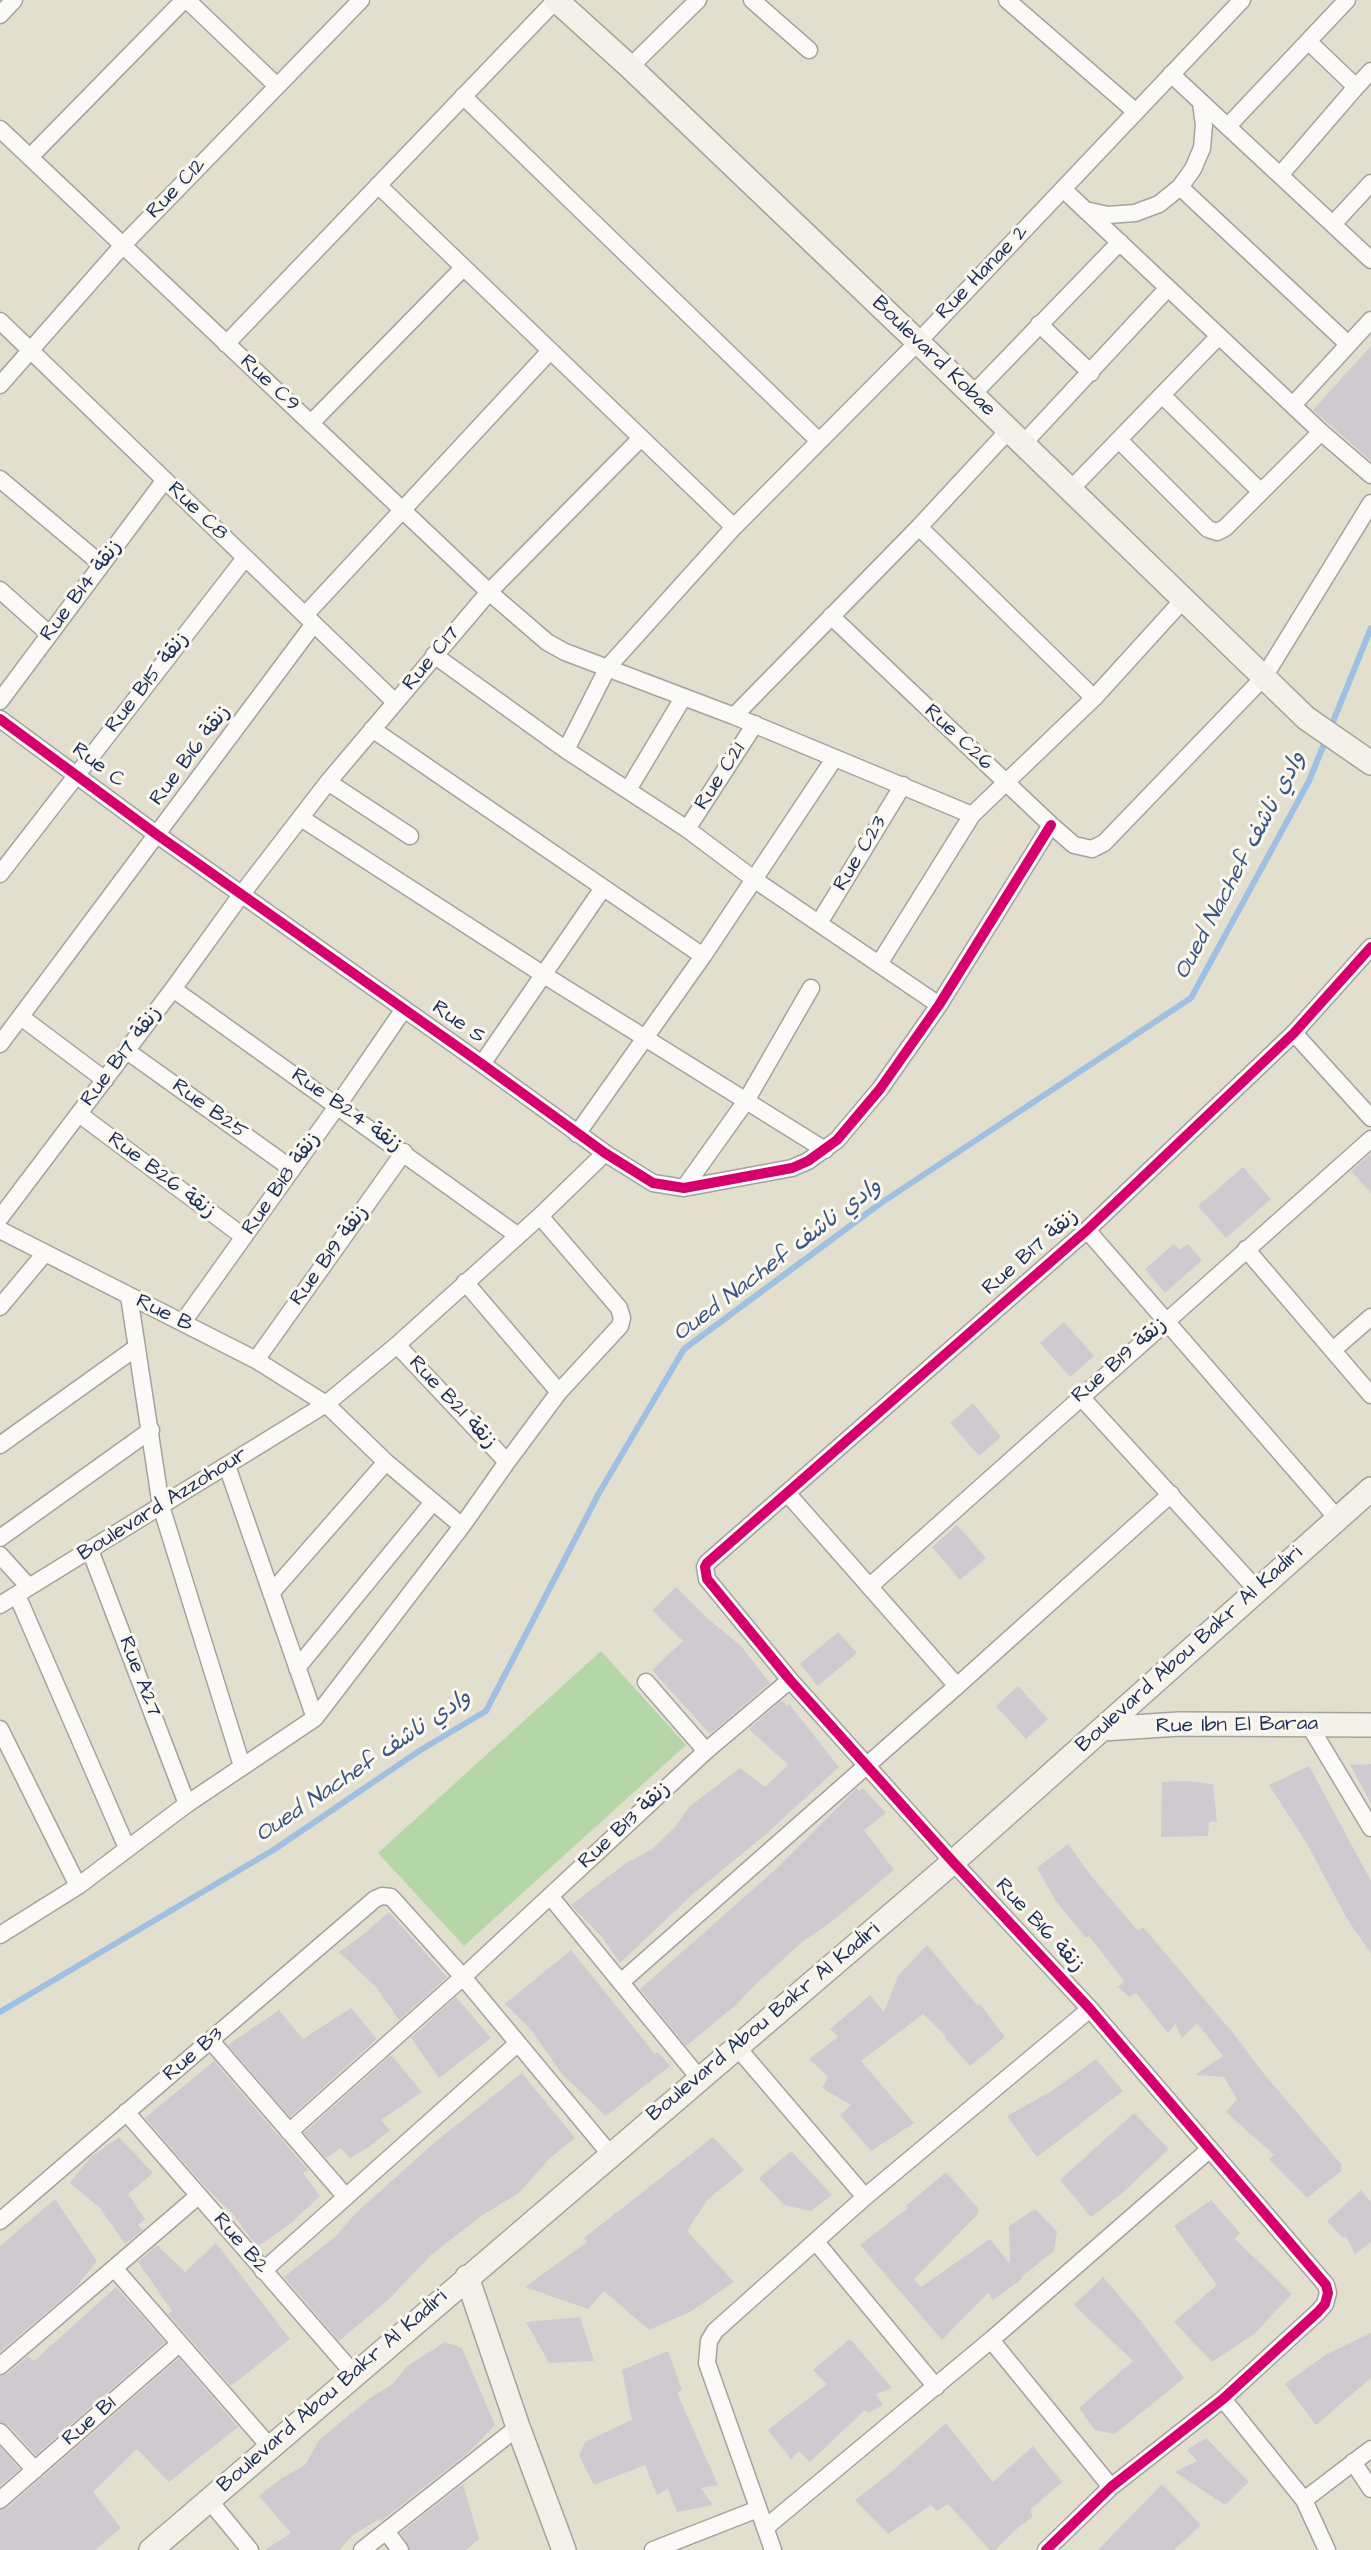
<!DOCTYPE html>
<meta charset="utf-8">
<style>
body{margin:0}
canvas{display:block;background:#e3dfce}
</style>
<canvas width="1371" height="2550"></canvas>
<script>
const context = document.querySelector('canvas').getContext('2d');
context.lineJoin = 'round';
function fillPath(path, color) { context.fillStyle = color; context.fill(path, 'evenodd'); }
const poly = rows => new Path2D(rows.map(r => 'M' + r).join(''));
function trace(path, color, width, dash) { context.strokeStyle = color; context.lineWidth = width; context.lineCap = dash ? 'butt' : 'round'; context.setLineDash(dash || []); context.stroke(path); }
function write(font, color, halo, rows, align = 'center') {
  context.font = font + ' "Architects Daughter","Playpen Sans Arabic",sans-serif'; context.lineWidth = 6; context.setLineDash([]); context.textBaseline = 'middle'; context.strokeStyle = halo; context.fillStyle = color; for (const [text, x, y, turn = 0] of rows) {
    context.save(); context.translate(x, y); context.rotate((+turn || 0) * Math.PI / 180); context.textAlign = isNaN(turn) ? turn : align; if (halo) context.strokeText(text, 0, 0); context.fillText(text, 0, 0); context.restore();
  }
}
fillPath(poly([
 [601,1651,686,1745,464,1946,378,1853]
]), '#b5d7a8');
trace(poly([
 [0,2012,275,1849,419,1751,486,1711,599,1493,684,1349,881,1203,1191,998,1309,781,1371,628]
]), '#9dc0e3', 6);
fillPath(poly([
 [1371,346,1371,461,1313,410],
 [1371,1153,1371,1193,1351,1171],
 [1243,1167,1271,1199,1226,1238,1198,1206],
 [1174,1244,1180,1250,1188,1244,1202,1260,1165,1293,1145,1269],
 [1064,1322,1094,1356,1070,1377,1040,1343],
 [973,1403,1001,1437,979,1456,950,1423],
 [957,1525,986,1558,960,1580,932,1547],
 [676,1587,707,1618,741,1646,770,1683,710,1734,652,1670,683,1641,652,1610],
 [838,1632,857,1653,818,1686,800,1664],
 [1018,1686,1048,1719,1026,1739,996,1706],
 [782,1700,787,1706,789,1704,839,1767,765,1835,693,1894,620,1963,602,1937,571,1905,626,1863,651,1850,675,1827,689,1807,740,1768,765,1787,788,1765,749,1729],
 [1371,1764,1371,1803,1350,1765],
 [1309,1766,1371,1881,1371,1954,1346,1917,1306,1842,1269,1785],
 [1184,1781,1213,1784,1217,1822,1209,1822,1208,1836,1161,1837,1162,1782],
 [857,1788,859,1791,863,1788,886,1813,864,1830,894,1870,830,1923,802,1942,756,1984,736,2005,686,2046,640,1989,776,1869],
 [1068,1844,1092,1877,1138,1931,1143,1927,1233,2033,1264,2074,1341,2164,1341,2171,1307,2198,1269,2159,1274,2155,1226,2112,1237,2099,1224,2077,1195,2075,1223,2056,1197,2023,1182,2038,1175,2024,1168,2033,1136,1993,1129,1997,1118,1987,1124,1981,1089,1936,1086,1938,1056,1901,1037,1868],
 [389,1912,447,1977,399,2020,376,1987,339,1952,364,1934],
 [927,1945,978,2006,980,2004,1005,2037,970,2066,944,2037,946,2036,923,2014,861,2061,914,2123,871,2151,840,2115,851,2105,822,2088,828,2077,809,2059,838,2037,830,2029,870,1995,884,2012,898,1976],
 [571,1950,655,2054,658,2052,670,2066,606,2116,562,2074,531,2030,505,2004],
 [456,1997,491,2038,439,2078,411,2038],
 [351,2008,377,2039,290,2117,228,2045,279,2010,303,2039],
 [391,2055,422,2092,381,2120,390,2130,369,2147,350,2158,341,2148,326,2158,304,2133],
 [1096,2059,1123,2091,1037,2157,1007,2116,1053,2090],
 [214,2061,308,2170,303,2173,320,2196,290,2224,257,2247,232,2213,208,2190,145,2118],
 [522,2073,575,2138,550,2158,519,2193,481,2216,431,2255,389,2299,339,2341,284,2277,335,2237,356,2213,435,2142],
 [1134,2113,1169,2149,1120,2195,1091,2217,1060,2180],
 [119,2137,153,2173,128,2194,145,2219,138,2225,143,2230,125,2244,100,2208,70,2183,90,2158],
 [713,2137,744,2170,708,2199,687,2231,734,2282,690,2312,649,2330,604,2291,588,2309,525,2287,587,2242,584,2238],
 [791,2151,832,2195,811,2211,784,2205,759,2178],
 [946,2172,978,2208,978,2214,914,2279,921,2287,990,2239,1010,2264,1009,2226,1035,2209,1057,2231,1054,2251,1021,2277,1022,2279,993,2300,988,2293,942,2340,860,2245,908,2208,906,2206],
 [1361,2190,1371,2202,1371,2242,1355,2254,1346,2236,1343,2238,1327,2221],
 [55,2199,97,2261,76,2287,0,2352,0,2246],
 [1211,2200,1240,2233,1235,2239,1292,2294,1254,2334,1212,2362,1174,2322,1217,2285,1174,2226],
 [216,2243,290,2339,231,2386,168,2314,172,2311,138,2262,157,2245,185,2272],
 [1103,2277,1140,2320,1184,2378,1115,2434,1095,2430,1079,2408,1133,2361,1074,2305],
 [116,2287,165,2342,36,2455,8,2425,0,2422,0,2376,7,2374,28,2356,34,2361],
 [580,2317,594,2361,549,2363,526,2322],
 [1371,2333,1371,2378,1316,2425,1285,2384,1325,2355],
 [850,2339,892,2388,876,2394,883,2405,868,2413,865,2410,810,2462,799,2451,791,2459,768,2430,827,2384,813,2370],
 [445,2342,462,2348,495,2425,468,2453,381,2521,379,2519,354,2534,339,2550,265,2550,291,2533,259,2496,282,2478,305,2465,319,2440,370,2398,393,2384,406,2367],
 [668,2351,682,2390,677,2393,718,2485,701,2488,713,2505,677,2512,668,2489,657,2495,645,2465,594,2485,579,2456,585,2442,632,2420,622,2370],
 [179,2358,238,2427,169,2482,137,2449,93,2492,121,2528,95,2550,0,2550,0,2510,7,2508],
 [946,2423,993,2482,1033,2446,1062,2482,1030,2510,1033,2517,1020,2526,995,2550,990,2550,948,2504,937,2511,931,2505,888,2534,855,2500,890,2473],
 [1206,2438,1249,2482,1225,2505,1175,2472,1197,2461,1187,2450],
 [0,2447,20,2469,0,2486],
 [463,2484,479,2539,466,2550,410,2550,401,2533],
 [1162,2484,1201,2525,1174,2550,1098,2550]
]), '#cfcad0');
const street = poly([
 [187,0,277,86],
 [752,0,809,50],
 [1007,0,1136,112],
 [0,15,14,0],
 [630,67,698,0],
 [1171,74,1371,260],
 [1356,87,1371,71],
 [463,96,819,441],
 [1228,126,1347,0],
 [0,129,489,592,547,642,565,652,734,716,972,815],
 [30,157,184,0],
 [1281,174,1356,87,1309,42],
 [378,185,734,527],
 [1180,187,1348,344],
 [1063,189,1321,432,1371,475],
 [1085,210,1108,215,1135,213,1159,204,1180,187,1193,169,1202,148,1204,125,1201,103],
 [1334,223,1371,183],
 [0,321,395,702],
 [1039,324,1091,373],
 [226,344,556,0],
 [0,385,123,245,361,0],
 [972,395,1120,242],
 [1162,395,1260,491],
 [1293,405,1371,320],
 [311,423,463,268],
 [1119,440,1208,529,1217,532,1225,528,1321,432],
 [1022,445,1167,289],
 [0,479,101,564],
 [1070,490,1219,336],
 [919,527,1094,698],
 [0,590,49,634],
 [305,615,550,351],
 [831,616,1051,825,1074,845,1092,849,1104,843,1264,677,1371,503],
 [434,655,566,750,687,829,755,880,939,1005],
 [0,701,164,481],
 [734,716,919,527,1008,431],
 [0,719,156,834,482,1064,605,1153,653,1183,684,1188,792,1168,808,1161,837,1140,880,1089,939,1005,1051,825],
 [372,729,703,956],
 [566,750,608,667,734,527,918,342,1242,0],
 [328,782,410,836],
 [628,790,683,698],
 [301,818,544,975,825,1150],
 [687,829,755,724],
 [0,874,245,558],
 [819,923,903,785],
 [879,964,972,815,1094,698,1183,600],
 [173,989,517,1235],
 [21,1017,105,1080],
 [1294,1033,1371,1118],
 [0,1044,313,625],
 [127,1051,292,1169],
 [482,1064,603,888],
 [79,1114,244,1237],
 [577,1134,703,956,834,759],
 [684,1188,746,1101,811,988],
 [0,1218,173,989,241,895,328,782,489,592,640,439],
 [0,1230,256,1360,326,1404,386,1462,462,1526],
 [1087,1230,1337,1518],
 [1246,1249,1371,1395],
 [465,1282,559,1392],
 [129,1296,161,1506,242,1766],
 [0,1307,45,1253],
 [183,1322,338,1105,404,1009],
 [397,1345,507,1462],
 [1333,1350,1371,1317],
 [256,1360,404,1152],
 [1080,1396,1258,1591],
 [0,1445,137,1347],
 [227,1466,315,1718],
 [787,1493,957,1686],
 [0,1538,151,1430],
 [90,1550,187,1804],
 [0,1555,29,1587],
 [870,1586,1371,1139],
 [271,1593,386,1462],
 [17,1595,127,1848],
 [0,1605,326,1404,397,1345,540,1216,605,1153],
 [297,1668,433,1502],
 [646,1682,706,1751],
 [1309,1725,1371,1828],
 [0,1729,78,1886],
 [550,1896,700,2079],
 [0,1935,78,1886,187,1804,315,1718,462,1526,507,1462,559,1392,620,1326,622,1318,619,1308,540,1216],
 [621,1982,957,1686,1171,1494],
 [211,2041,346,2197],
 [736,2046,865,2197],
 [126,2112,355,2375],
 [289,2132,463,1977,706,1751,790,1680],
 [0,2221,375,1899,382,1896,391,1897,463,1977,610,2154],
 [816,2242,936,2387],
 [114,2268,270,2447],
 [263,2271,517,2044],
 [991,2340,1111,2487],
 [0,2366,198,2196],
 [1223,2399,1304,2500,1327,2550],
 [0,2432,35,2470],
 [1353,2462,1371,2489],
 [0,2500,179,2344],
 [209,2500,250,2550],
 [1304,2500,1371,2449],
 [765,2528,991,2340,1210,2149],
 [386,2531,400,2550],
 [362,2550,518,2427],
 [653,2550,758,2509],
 [773,2550,707,2363,709,2341,715,2331,865,2197,1090,2009],
 [1046,2550,1111,2487,1223,2399,1318,2312,1325,2304,1328,2293,1326,2285,1090,2009,953,1862,790,1680,707,1579,705,1567,707,1563,1087,1230,1294,1033,1371,947]
]);
const secondary = poly([
 [556,0,630,67,918,342,1306,718,1371,763],
 [1103,1729,1179,1724,1371,1725],
 [467,2277,518,2427,564,2550],
 [151,2550,953,1862,1371,1489]
]);
trace(street, '#a3a39f', 19);
trace(secondary, '#a3a39f', 26);
trace(street, '#fbfaf8', 16);
trace(secondary, '#f4f1ea', 23);
trace(poly([
 [0,719,156,834,482,1064,605,1153,653,1183,684,1188,792,1168,808,1161,837,1140,880,1089,939,1005,1051,825],
 [1046,2550,1111,2487,1223,2399,1318,2312,1325,2304,1328,2293,1326,2285,1090,2009,953,1862,790,1680,707,1579,705,1567,707,1563,1087,1230,1294,1033,1371,947]
]), '#d6006c', 10);
write('21px', '#1b2f5e', '#fbf7ec', [
 ["Rue C12",177,189,-46],
 ["Rue Hanae 2",983,273,-46],
 ["Boulevard Kobae",933,357,44],
 ["Rue C9",269,384,43],
 ["Rue C8",197,512,44],
 ["Rue B14 زنقة",82,591,-53],
 ["Rue C17",432,659,-50],
 ["Rue B15 زنقة",148,683,-52],
 ["Rue C26",958,738,43],
 ["Rue B16 زنقة",191,756,-53],
 ["Rue C",98,766,37],
 ["Rue C21",721,777,-57],
 ["Rue C23",861,854,-59],
 ["Rue S",458,1023,35],
 ["Rue B17 زنقة",122,1057,-53],
 ["Rue B25",209,1110,36],
 ["Rue B24 زنقة",346,1111,35],
 ["Rue B26 زنقة",161,1176,37],
 ["Rue B18 زنقة",282,1184,-55],
 ["Rue B17 زنقة",1031,1253,-41],
 ["Rue B19 زنقة",330,1256,-54],
 ["Rue B",164,1314,26],
 ["Rue B19 زنقة",1120,1361,-41],
 ["Rue B21 زنقة",452,1403,47],
 ["Boulevard Azzohour",163,1505,-32],
 ["Boulevard Abou Bakr Al Kadiri",1190,1650,-42],
 ["Rue A27",139,1677,69],
 ["Rue Ibn El Baraa",1237,1726,-1],
 ["Rue B13 زنقة",625,1826,-43],
 ["Rue B16 زنقة",1039,1926,47],
 ["Boulevard Abou Bakr Al Kadiri",764,2023,-40],
 ["Rue B3",194,2055,-40],
 ["Rue B2",240,2244,49],
 ["Boulevard Abou Bakr Al Kadiri",333,2392,-41],
 ["Rue B1",90,2422,-41]
]);
write('italic 23px', '#395789', '#fbf7ec', [
 ["Oued Nachef وادي ناشف",1241,866,-62],
 ["Oued Nachef وادي ناشف",778,1261,-37],
 ["Oued Nachef وادي ناشف",364,1767,-34]
]);
</script>
